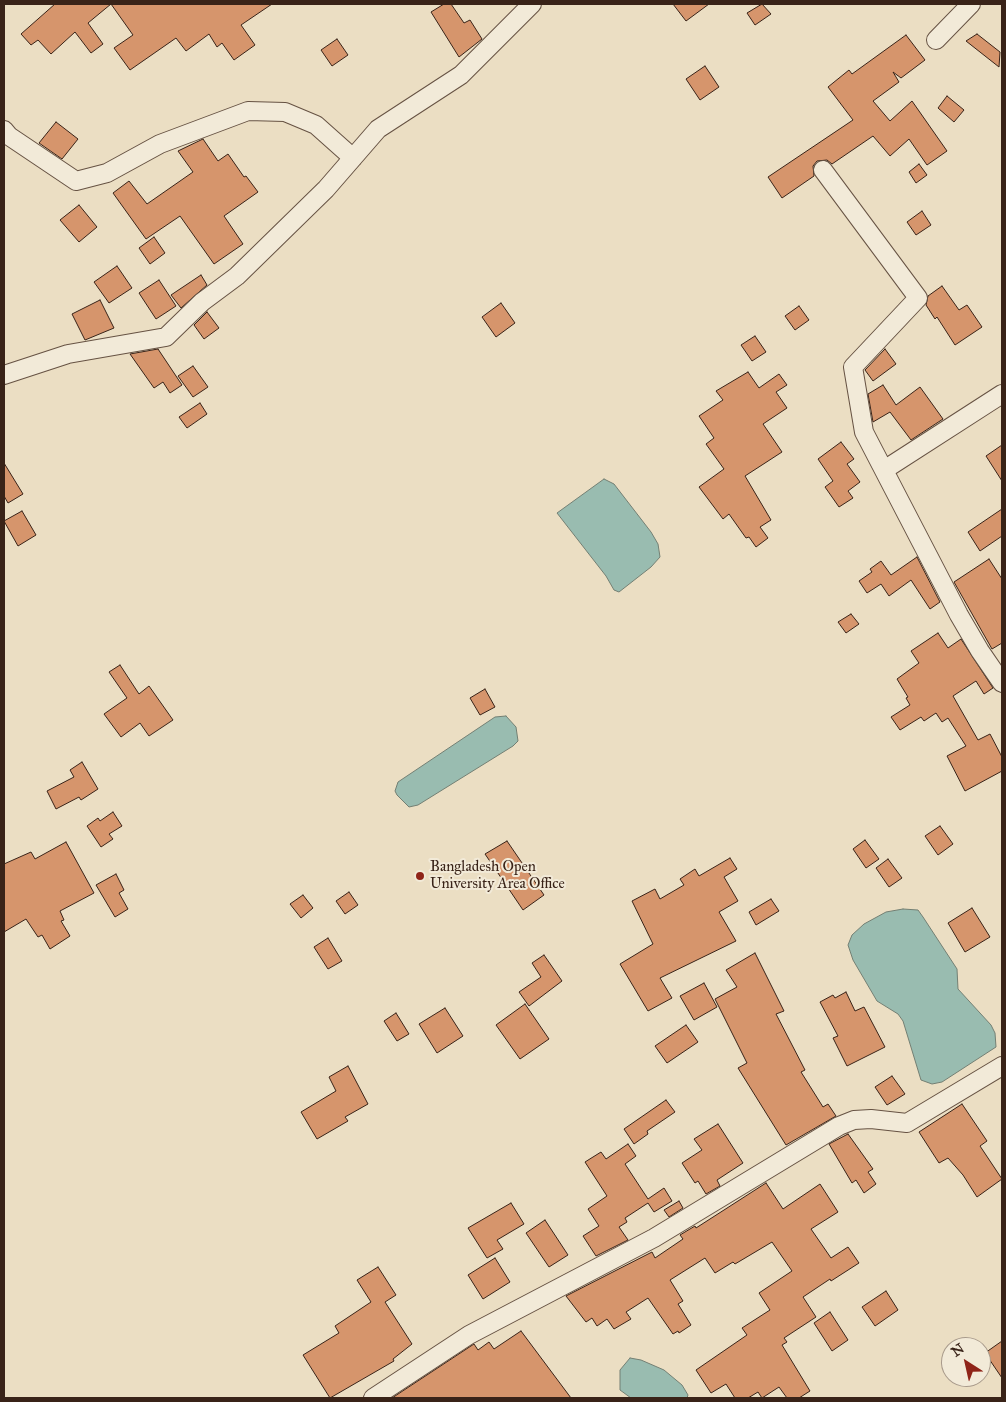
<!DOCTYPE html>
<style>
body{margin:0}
#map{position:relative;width:1006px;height:1402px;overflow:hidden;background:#ebdec3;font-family:"IM FELL Great Primer",serif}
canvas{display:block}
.frame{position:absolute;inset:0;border:5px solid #392318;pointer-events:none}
.north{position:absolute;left:941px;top:1337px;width:50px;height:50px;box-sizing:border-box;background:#f2ead8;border:1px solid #a89a8b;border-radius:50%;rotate:325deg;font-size:14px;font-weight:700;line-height:20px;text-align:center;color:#392318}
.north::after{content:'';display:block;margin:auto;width:18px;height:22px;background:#8f2418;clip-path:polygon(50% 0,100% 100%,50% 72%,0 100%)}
</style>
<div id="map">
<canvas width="1006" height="1402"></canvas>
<div class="frame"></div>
<div class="north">N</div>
</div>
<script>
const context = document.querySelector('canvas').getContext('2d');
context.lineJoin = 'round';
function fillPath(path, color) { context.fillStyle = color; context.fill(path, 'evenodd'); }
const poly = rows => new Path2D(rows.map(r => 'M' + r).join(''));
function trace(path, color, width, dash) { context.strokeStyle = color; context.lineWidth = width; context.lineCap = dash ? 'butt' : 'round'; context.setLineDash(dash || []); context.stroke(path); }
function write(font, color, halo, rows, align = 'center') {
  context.font = font + ' "IM FELL Great Primer",serif'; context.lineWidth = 4; context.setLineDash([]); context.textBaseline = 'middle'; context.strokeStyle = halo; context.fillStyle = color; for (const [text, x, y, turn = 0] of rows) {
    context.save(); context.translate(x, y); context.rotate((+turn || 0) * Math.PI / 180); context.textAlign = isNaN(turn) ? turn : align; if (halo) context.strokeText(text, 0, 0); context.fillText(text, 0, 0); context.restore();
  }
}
const water = poly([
 [604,479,614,484,651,532,658,544,660,557,651,567,619,592,614,590,606,576,557,513,604,479],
 [506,716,516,727,518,741,513,746,418,805,409,807,397,795,395,791,398,782,495,717,506,716],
 [903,909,918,910,923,917,957,969,958,989,991,1025,995,1033,996,1047,942,1082,932,1084,921,1080,903,1021,898,1014,877,1001,853,960,848,945,852,935,864,924,886,912,903,909],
 [630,1358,641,1360,664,1370,682,1385,688,1395,687,1398,631,1398,620,1390,620,1370,630,1358]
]);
fillPath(water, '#99bcb0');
trace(water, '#737f73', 1);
const building = poly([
 [55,4,272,4,241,25,255,45,234,60,222,43,217,47,209,34,186,51,176,38,130,70,114,48,133,35,111,4,88,23,103,44,91,53,75,32,51,54,38,40,31,45,21,34,55,4],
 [444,4,451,4,464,23,470,20,482,39,459,57,431,12,444,4],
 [673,4,709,4,686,21,673,4],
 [762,4,771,14,755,25,747,13,762,4],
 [977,34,1000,52,999,67,966,41,977,34],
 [906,35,925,60,901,78,893,72,899,82,873,101,890,121,912,101,947,151,927,165,909,139,890,156,873,136,832,164,827,160,817,161,813,166,814,176,782,198,768,177,853,120,828,87,849,70,852,74,906,35],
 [337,39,348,55,332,66,321,50,337,39],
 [705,66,719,87,700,100,686,79,705,66],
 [947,96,964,110,954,122,938,108,947,96],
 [56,122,78,139,62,159,39,143,56,122],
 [203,139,218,161,228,154,244,177,246,176,258,192,224,216,243,244,214,264,180,216,146,239,113,193,129,181,147,204,193,172,178,151,203,139],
 [919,164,927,175,916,183,909,172,919,164],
 [79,205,97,227,79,242,60,220,79,205],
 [922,211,931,225,916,235,907,222,922,211],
 [154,237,165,253,150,264,139,248,154,237],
 [117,266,132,288,109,303,94,282,117,266],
 [201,275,207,285,181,308,171,295,201,275],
 [159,280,176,306,156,319,139,293,159,280],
 [942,286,959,310,967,305,982,327,955,345,937,317,935,319,926,305,928,296,942,286],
 [100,300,114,328,85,340,72,314,100,300],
 [501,303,515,323,496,337,482,317,501,303],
 [799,306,809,320,795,330,785,316,799,306],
 [207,312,219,328,204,339,194,325,207,312],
 [755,336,766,352,752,361,741,345,755,336],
 [158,349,182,385,170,393,163,382,154,388,130,354,158,349],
 [885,349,896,364,873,381,865,370,885,349],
 [193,366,208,387,193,397,178,376,193,366],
 [748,372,759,388,779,374,787,385,776,392,787,408,763,424,782,452,745,476,771,520,760,527,768,538,756,547,749,537,746,538,729,514,723,519,699,487,724,469,706,444,714,438,699,416,723,400,716,391,748,372],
 [883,385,896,405,920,387,943,419,911,440,890,412,873,422,868,394,883,385],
 [200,403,207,414,187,428,179,417,200,403],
 [841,442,854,459,847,464,860,482,848,491,853,498,839,507,825,487,833,481,818,459,841,442],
 [1002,445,1002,481,986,456,1002,445],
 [4,463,23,494,8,503,4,496,4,463],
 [1002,509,1002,536,980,551,968,532,1002,509],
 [22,511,36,535,18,546,4,521,22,511],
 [917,557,940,602,930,609,911,580,889,596,881,584,867,593,859,581,872,572,870,569,881,561,891,575,917,557],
 [989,559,1002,579,1002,643,992,649,954,582,989,559],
 [851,614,859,624,846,633,838,622,851,614],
 [938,633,948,648,961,639,993,688,984,694,976,681,953,696,978,740,990,734,1002,757,1002,771,965,791,947,756,966,746,948,718,942,722,936,713,924,721,921,717,900,730,891,717,910,705,906,698,908,697,897,679,919,663,911,651,938,633],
 [120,665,139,694,149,686,173,720,149,736,140,723,121,737,104,714,127,698,109,672,120,665],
 [485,689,495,707,480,715,470,698,485,689],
 [82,762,98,789,81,800,79,797,56,809,47,791,74,777,70,770,82,762],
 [113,812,122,826,109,834,113,839,101,847,87,826,98,818,100,821,113,812],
 [940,826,953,844,938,855,925,836,940,826],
 [865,840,879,859,866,868,853,849,865,840],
 [507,841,544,895,523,910,485,854,507,841],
 [66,842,94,893,60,911,64,920,61,921,70,936,50,949,42,935,38,937,26,919,4,932,4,864,31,852,35,859,66,842],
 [730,858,737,869,724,877,738,901,719,912,736,941,660,978,672,998,648,1011,620,964,653,944,632,901,655,889,660,899,684,885,680,879,695,869,699,876,730,858],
 [888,859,902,878,889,887,876,868,888,859],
 [116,874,124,890,119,893,128,909,115,917,96,885,116,874],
 [349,892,358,905,345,914,336,901,349,892],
 [303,895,313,908,301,918,290,904,303,895],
 [771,899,779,911,756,925,749,912,771,899],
 [972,908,990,937,965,952,948,923,972,908],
 [328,938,342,961,328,969,314,947,328,938],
 [755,953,784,1011,776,1014,805,1070,801,1072,823,1107,828,1104,836,1116,786,1145,738,1068,747,1063,715,999,737,987,726,970,755,953],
 [544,955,562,981,529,1006,519,992,541,977,532,963,544,955],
 [704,983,717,1007,694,1020,680,996,704,983],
 [846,992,855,1011,864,1007,885,1047,847,1066,833,1038,838,1036,820,1002,833,995,835,998,846,992],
 [525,1004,549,1039,520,1059,496,1025,525,1004],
 [445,1008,463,1036,437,1053,419,1024,445,1008],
 [396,1013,409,1034,397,1041,384,1021,396,1013],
 [686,1025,698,1042,667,1063,655,1046,686,1025],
 [348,1066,368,1104,345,1117,348,1121,317,1139,301,1112,336,1091,329,1077,348,1066],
 [892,1076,905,1094,887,1105,875,1087,892,1076],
 [666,1100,675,1112,647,1131,648,1134,634,1144,624,1129,666,1100],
 [962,1104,987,1141,980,1146,1002,1179,977,1197,963,1175,948,1158,939,1163,919,1132,962,1104],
 [718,1124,743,1163,717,1180,720,1186,706,1194,698,1181,695,1183,682,1163,702,1150,694,1139,718,1124],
 [848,1134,873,1169,868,1172,876,1184,864,1193,856,1180,852,1183,829,1144,848,1134],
 [628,1144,636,1156,625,1164,648,1199,664,1188,672,1201,654,1212,648,1203,625,1218,627,1222,619,1227,628,1240,596,1256,583,1236,599,1226,588,1209,607,1196,585,1162,601,1152,606,1159,628,1144],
 [766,1183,783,1209,820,1184,838,1212,811,1229,831,1258,848,1247,859,1263,831,1281,830,1279,803,1297,816,1317,784,1338,787,1342,782,1345,810,1391,799,1398,787,1398,779,1387,762,1398,758,1392,748,1398,735,1398,726,1384,711,1393,696,1370,747,1335,742,1328,770,1310,759,1293,792,1271,772,1242,735,1264,733,1262,715,1273,705,1258,670,1280,683,1301,678,1304,691,1325,679,1333,678,1331,673,1334,648,1298,626,1312,631,1319,614,1329,607,1319,597,1326,592,1318,586,1322,566,1296,652,1252,655,1258,683,1239,680,1235,695,1226,696,1228,766,1183],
 [679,1201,683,1208,669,1217,664,1210,679,1201],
 [511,1203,524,1224,497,1240,503,1249,487,1258,468,1228,511,1203],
 [545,1220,568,1255,549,1267,526,1233,545,1220],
 [495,1258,510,1282,483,1299,468,1275,495,1258],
 [378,1267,396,1295,385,1302,412,1344,393,1359,394,1361,330,1398,303,1355,339,1333,335,1326,371,1302,357,1280,378,1267],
 [886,1291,898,1310,875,1326,862,1307,886,1291],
 [830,1312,848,1340,832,1351,814,1323,830,1312],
 [521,1331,571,1398,392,1398,474,1344,478,1350,489,1342,494,1349,521,1331],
 [1002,1341,1002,1378,985,1353,1002,1341]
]);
fillPath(building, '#d6956c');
trace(building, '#392318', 1);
const street = poly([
 [936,40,971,4],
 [4,130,9,136,76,181,107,173,160,144,248,111,285,112,316,125,353,158],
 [823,170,918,298,853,367,864,432,959,615,980,651,1002,683],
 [4,375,68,354,166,337,202,302,237,276,326,189,378,129,461,75,532,4],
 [884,470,1002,394],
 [373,1398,469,1335,654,1238,839,1126,854,1120,871,1119,907,1123,1002,1066]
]);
trace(street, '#665243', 20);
trace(street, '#f2ead8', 18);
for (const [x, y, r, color] of [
 [420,876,5,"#8f2418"]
]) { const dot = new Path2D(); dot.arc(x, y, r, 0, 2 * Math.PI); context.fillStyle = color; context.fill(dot); trace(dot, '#f2ead8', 2); }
write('15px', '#392318', '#f2ead8', [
 ["Bangladesh Open",430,867],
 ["University Area Office",430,884]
], 'left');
</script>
